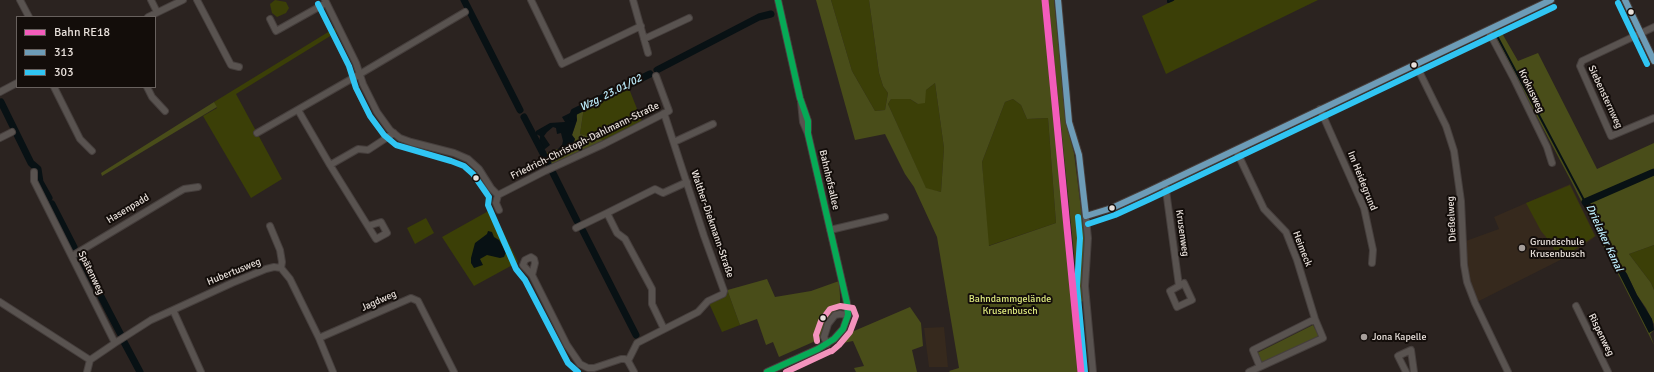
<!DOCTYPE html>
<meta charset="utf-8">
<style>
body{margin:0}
#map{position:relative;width:1654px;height:372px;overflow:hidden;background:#2b2320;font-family:Signika,sans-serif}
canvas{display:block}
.legend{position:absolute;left:16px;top:16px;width:140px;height:72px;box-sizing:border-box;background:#130d0a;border:1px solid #68615e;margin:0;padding:5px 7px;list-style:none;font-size:12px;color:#e8e0db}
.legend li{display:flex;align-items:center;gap:8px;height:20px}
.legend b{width:20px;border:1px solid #68615e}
</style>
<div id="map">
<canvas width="1654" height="372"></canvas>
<ul class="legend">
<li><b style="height:5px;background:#f35cbb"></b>Bahn RE18</li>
<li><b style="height:5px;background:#6d9cb7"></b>313</li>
<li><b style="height:5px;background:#30c5f3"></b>303</li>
</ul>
</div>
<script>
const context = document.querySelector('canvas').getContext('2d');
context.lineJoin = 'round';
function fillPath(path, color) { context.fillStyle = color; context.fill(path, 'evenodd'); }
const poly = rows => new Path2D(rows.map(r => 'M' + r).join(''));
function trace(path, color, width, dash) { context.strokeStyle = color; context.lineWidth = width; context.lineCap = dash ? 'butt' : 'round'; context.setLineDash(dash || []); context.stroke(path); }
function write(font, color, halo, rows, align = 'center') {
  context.font = font + ' Signika,sans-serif'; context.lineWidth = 4; context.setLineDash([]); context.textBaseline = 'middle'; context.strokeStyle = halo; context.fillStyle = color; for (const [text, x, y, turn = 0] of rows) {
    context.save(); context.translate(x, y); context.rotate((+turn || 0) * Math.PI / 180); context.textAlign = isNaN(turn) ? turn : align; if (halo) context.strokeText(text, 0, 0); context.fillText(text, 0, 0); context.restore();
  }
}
fillPath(poly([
 [1570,184,1596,236,1574,253,1475,303,1467,282,1463,242,1499,229,1494,217],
 [944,327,948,367,929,367,924,328]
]), '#36291d');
fillPath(poly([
 [275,0,286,2,289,8,286,13,277,17,272,13,270,4],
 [831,0,869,0,879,73,883,86,888,93,885,110,875,111,852,71],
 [1175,0,1318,0,1166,74,1142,16],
 [338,26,340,30,236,94,282,179,251,198,203,116,217,108,214,102],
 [935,83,944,148,941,192,926,189,888,104,891,99,910,99,918,104,926,90],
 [628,86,643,124,604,140,580,134,584,107],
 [1013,99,1021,105,1027,119,1048,118,1056,223,988,246,982,162,1005,102],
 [1570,185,1595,236,1559,260,1551,243,1541,231,1526,203],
 [492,209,518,262,474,286,442,237],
 [426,218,434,233,415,244,407,228],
 [1654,245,1654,290,1651,283,1629,254],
 [728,292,740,325,722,332,708,301]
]), '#3b3f07');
fillPath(poly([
 [816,0,831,0,852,71,875,111,885,110,888,93,883,86,879,73,869,0,1043,0,1079,372,950,372,949,371,959,368,937,237,914,187,905,174,885,134,855,140],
 [935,83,944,148,941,192,926,188,888,104,891,99,910,99,918,104,925,103,926,90],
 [1013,99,1021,105,1027,119,1048,118,1056,223,989,246,982,162,1005,102],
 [1048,0,1054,0,1066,122,1074,153,1085,241,1082,272,1084,301,1079,302],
 [1499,28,1518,61,1538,53,1597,169,1654,143,1654,245,1629,254,1651,283,1654,290,1654,324,1646,308,1637,295,1627,274,1606,242,1593,209,1587,200,1584,202,1649,332,1654,330,1650,334,1654,345,1571,181,1492,32],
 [214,102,217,107,102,176,101,173],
 [584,107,580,134,604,140,546,167,543,154,558,149,570,153,575,139,572,135,577,120,576,110],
 [767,279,775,297,811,291,839,281,840,296,840,308,834,312,826,323,820,339,779,357,773,342,766,345,757,319,740,325,728,292,723,294,724,291],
 [910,307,921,323,923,346,912,350,917,372,856,372,854,368,864,366,853,341,843,343,843,341,854,331],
 [1313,325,1319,336,1261,363,1257,353]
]), '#494d19');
fillPath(poly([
 [576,110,577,120,572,135,575,139,570,153,565,155,558,153,557,150,562,145,563,141,561,133,557,134,556,128,553,127,547,132,544,136,550,145,545,149,541,148,542,146,539,144,540,136,536,134,536,131,550,123,565,122,562,117],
 [1587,200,1597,216,1606,242,1627,274,1637,295,1652,319,1654,330,1649,333,1599,234,1584,202],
 [488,231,492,232,494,237,499,240,506,252,504,257,500,258,487,255,480,259,483,265,474,268,471,263,471,258,475,243,487,234]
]), '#081114');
trace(poly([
 [1168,0,1168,2,1173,0],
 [1496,34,1585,202]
]), '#081114', 2);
trace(poly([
 [464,0,520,110],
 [657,70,759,17,771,14],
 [1,102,31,163,38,169,40,182,49,198],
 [524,117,548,163],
 [572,118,574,112,650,74],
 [553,173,577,221],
 [52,204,74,247],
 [1589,208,1585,202,1654,172],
 [583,231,636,335],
 [80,256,121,335],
 [124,342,140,372]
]), '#081114', 7);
const street = poly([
 [20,0,29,17],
 [151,0,157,12],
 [197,0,231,65,239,67],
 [325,0,356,63,363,84,377,112,390,130,400,138,411,142,454,153,468,159,479,169,491,188,498,195,496,203,499,210],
 [531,0,562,64,641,26],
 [633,0,648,53],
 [778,0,800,98,808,121,808,130],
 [1058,0,1069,122,1079,155,1088,238,1085,286,1093,372],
 [1625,0,1654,61],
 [148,17,183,0],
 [270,19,276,31,326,3],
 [1654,27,1582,61,1580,66,1611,136,1654,118],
 [1488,30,1514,79,1547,147,1552,163],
 [644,39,689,18],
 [1416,65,1446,126,1454,151,1461,201,1464,265,1467,282,1475,303,1508,372],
 [54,87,80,139,92,151],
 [147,87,152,97,165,111],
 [0,92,17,83],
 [1320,109,1364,208,1373,250,1372,263],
 [298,110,330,165,376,239,387,233,381,222,368,226],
 [257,133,360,74,465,12],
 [0,138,12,132],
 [674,142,713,124],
 [1236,150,1264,209,1286,232,1297,260,1315,319,1323,338,1249,372],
 [330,165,358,149,368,150,394,133],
 [34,172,34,181,115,343,90,360,87,372],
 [1165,183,1179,286,1170,291,1177,307,1192,300,1184,283,1179,286],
 [498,195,545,171,604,144,669,111,656,76],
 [607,213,655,189,663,193,687,182],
 [1086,216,1112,208,1147,192,1551,0],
 [270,226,280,250,282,262,281,268],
 [576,228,607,213,617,233,625,239,652,289,652,304,664,329],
 [830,230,885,217],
 [72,256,177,193,184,189,198,187],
 [532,275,535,263,534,259,531,257,525,260,523,265,532,275,567,345,580,364,588,368,594,368,621,359,625,359,628,361,634,372],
 [0,302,90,360],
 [1576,306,1608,372],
 [173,310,201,372],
 [319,338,411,298,418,301,454,372],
 [115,343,151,320,173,310,232,283,266,269,274,267,281,268,290,279,319,338,333,372],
 [827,344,824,337,828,324,835,315,840,314,848,315],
 [628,361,637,343,698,312,708,301,723,294,724,291,704,236,664,113],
 [1260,367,1253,350,1315,319],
 [767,372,818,349,834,339,843,329,848,315,847,303,808,134,803,122,801,102],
 [1406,372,1398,356,1411,350,1414,372]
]);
trace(street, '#463f3d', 8);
trace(street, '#595350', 6);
trace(poly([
 [1058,0,1069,122,1079,155,1086,216],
 [1625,0,1654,61],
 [1086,216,1112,208,1147,192,1551,0]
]), '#6d9cb7', 6);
trace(poly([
 [1618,3,1647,64],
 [318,4,349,66,356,88,370,116,384,135,396,145,451,161,464,166,473,174,489,197,488,205,516,269,525,280,568,363,578,372],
 [1078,217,1080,238,1077,286,1085,372],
 [1088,224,1115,215,1150,199,1554,7]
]), '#30c5f3', 6);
trace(poly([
 [767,372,818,349,834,339,843,329,848,315,847,303,808,134,808,121,800,98,778,0]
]), '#06aa56', 6);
trace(poly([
 [817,341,816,335,821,321,830,309,840,306,853,308,856,316,850,332,839,345,832,351],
 [786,372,831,351]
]), '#f393bc', 6);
trace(poly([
 [1045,0,1081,372]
]), '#f35cbb', 7);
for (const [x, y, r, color] of [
 [1631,12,3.5,"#e8e0db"],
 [1414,65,3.5,"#e8e0db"],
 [476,178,3.5,"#e8e0db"],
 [1112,208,3.5,"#e8e0db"],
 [1522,248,4,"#a69e9a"],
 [823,318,3.5,"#e8e0db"],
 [1364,337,4,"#a69e9a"]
]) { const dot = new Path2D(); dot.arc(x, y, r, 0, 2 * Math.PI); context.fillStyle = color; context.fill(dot); trace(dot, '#130d0a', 1.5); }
write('10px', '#e8e0db', '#130d0a', [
 ["Krokusweg",1531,91,64],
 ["Siebensternweg",1605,97,65],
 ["Friedrich-Christoph-Dahlmann-Straße",585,141,-26],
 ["Bahnhofsallee",829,180,77],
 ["Im Heidegrund",1362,181,68],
 ["Hasenpadd",128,209,-31],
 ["Dießelweg",1452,219,-93],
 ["Walther-Diekmann-Straße",712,224,71],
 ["Krusenweg",1182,233,82],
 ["Heimeck",1302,249,69],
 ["Hubertusweg",234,272,-22],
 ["Spätenweg",91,273,64],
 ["Jagdweg",379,301,-24],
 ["Rispenweg",1601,335,64]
]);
write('10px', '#e8e0db', '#130d0a', [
 ["Grundschule",1530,242],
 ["Krusenbusch",1530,254],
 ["Jona Kapelle",1372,337]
], 'left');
write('10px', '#dbe77d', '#130d0a', [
 ["Bahndammgelände",1010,299],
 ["Krusenbusch",1010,311]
]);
write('italic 11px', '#bcebfa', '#130d0a', [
 ["Wzg. 23.01/02",611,93,-27],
 ["Drielaker Kanal",1604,238,65]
]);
</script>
